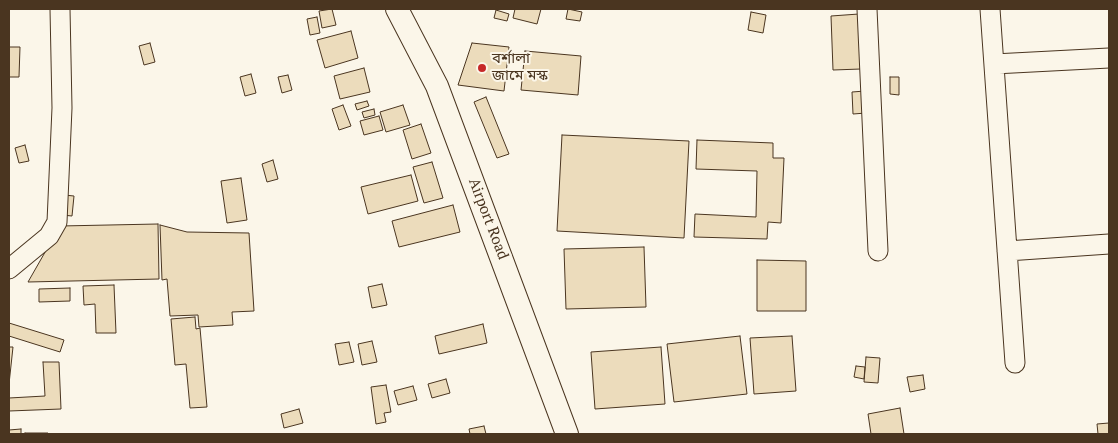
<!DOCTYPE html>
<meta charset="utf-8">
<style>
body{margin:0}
#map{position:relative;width:1118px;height:443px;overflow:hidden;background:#fbf6e9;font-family:"PT Serif",serif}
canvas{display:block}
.frame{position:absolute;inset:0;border:10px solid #4a3520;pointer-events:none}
</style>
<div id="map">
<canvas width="1118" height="443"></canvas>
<div class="frame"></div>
</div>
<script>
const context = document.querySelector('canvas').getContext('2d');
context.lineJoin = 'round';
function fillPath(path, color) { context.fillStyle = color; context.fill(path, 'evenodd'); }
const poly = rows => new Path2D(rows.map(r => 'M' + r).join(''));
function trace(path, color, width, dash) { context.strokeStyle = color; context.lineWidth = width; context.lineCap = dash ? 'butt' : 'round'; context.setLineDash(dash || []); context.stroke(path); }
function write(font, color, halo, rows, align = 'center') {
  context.font = font + ' "PT Serif","Noto Sans Bengali",serif'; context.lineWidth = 4; context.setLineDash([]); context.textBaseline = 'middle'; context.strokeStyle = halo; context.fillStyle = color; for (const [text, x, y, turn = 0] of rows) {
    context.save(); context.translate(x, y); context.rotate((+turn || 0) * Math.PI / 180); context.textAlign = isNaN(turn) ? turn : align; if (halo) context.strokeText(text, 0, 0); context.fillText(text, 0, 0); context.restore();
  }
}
const building = poly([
 [332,9,336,25,322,28,319,11,332,9],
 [515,9,541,9,537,24,513,18,515,9],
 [568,9,582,12,580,21,566,19,568,9],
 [496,10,509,14,507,21,494,18,496,10],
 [751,12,766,15,763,33,748,30,751,12],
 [859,14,861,69,833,70,831,16,859,14],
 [317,17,320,33,310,35,307,19,317,17],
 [351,31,358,58,325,68,317,40,351,31],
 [150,43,155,62,144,65,139,46,150,43],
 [472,43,509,47,504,91,458,85,472,43],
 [9,47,20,47,19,77,9,77,9,47],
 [525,51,581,56,578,95,521,90,525,51],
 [364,68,370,92,340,99,334,76,364,68],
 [251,74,256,93,245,96,240,77,251,74],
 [288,75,292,90,282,93,278,77,288,75],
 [890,77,899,77,899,95,890,94,890,77],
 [865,91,866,113,853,114,852,92,865,91],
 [486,97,509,154,497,158,474,102,486,97],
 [367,101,369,106,357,110,355,104,367,101],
 [343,105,351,126,339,130,332,109,343,105],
 [403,105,410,125,386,132,380,112,403,105],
 [374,109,375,115,364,118,362,112,374,109],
 [379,116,383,130,364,135,360,121,379,116],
 [421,124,431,153,412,159,403,130,421,124],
 [562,135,689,141,684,238,557,231,562,135],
 [697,140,773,143,773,158,784,158,781,223,768,222,767,239,694,237,695,214,756,217,757,171,696,169,697,140],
 [25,145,29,161,19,163,15,148,25,145],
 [273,160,278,179,267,182,262,164,273,160],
 [432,162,443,198,424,203,413,167,432,162],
 [411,175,418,201,368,214,361,187,411,175],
 [241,178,247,220,227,223,221,181,241,178],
 [64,195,74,196,72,216,62,215,64,195],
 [453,205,460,232,399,247,392,221,453,205],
 [158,224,159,279,28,282,60,226,158,224],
 [160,225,187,232,249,233,254,311,232,312,233,325,199,327,198,315,170,316,167,279,162,280,160,225],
 [644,247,646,307,566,309,564,249,644,247],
 [757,260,806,261,806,311,757,311,757,260],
 [382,284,387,305,372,308,368,287,382,284],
 [114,285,116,333,96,333,95,304,84,305,83,286,114,285],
 [70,288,70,301,39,302,39,289,70,288],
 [195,317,196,329,200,328,207,407,190,408,186,364,175,365,171,319,195,317],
 [9,323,64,340,60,352,9,336,9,323],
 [483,324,487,343,439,354,435,336,483,324],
 [740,336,747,394,674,402,667,344,740,336],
 [792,336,796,391,754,394,750,338,792,336],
 [372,341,377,362,362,365,358,344,372,341],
 [349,342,354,362,339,365,335,344,349,342],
 [9,347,13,347,9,384,9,347],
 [661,347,665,404,595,409,591,352,661,347],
 [866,357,880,358,878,383,864,382,866,357],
 [43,362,59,362,61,409,9,411,9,398,45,396,43,362],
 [856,366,865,367,864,379,854,377,856,366],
 [923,375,925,389,910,392,907,377,923,375],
 [446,379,450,393,432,398,428,384,446,379],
 [386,385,391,412,384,413,386,422,376,424,371,387,386,385],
 [413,386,417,400,398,405,394,391,413,386],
 [900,408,904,434,871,434,868,414,900,408],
 [299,409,303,423,284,428,281,414,299,409],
 [1109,423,1109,434,1098,434,1097,424,1109,423],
 [484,426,486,434,470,434,469,429,484,426],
 [21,429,21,434,9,434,9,430,21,429],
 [25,433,48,433,48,434,25,434,25,433]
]);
fillPath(building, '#ecdcbc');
trace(building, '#4a3520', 1);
const minor = poly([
 [867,9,878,251],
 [990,9,1015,363],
 [994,64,1109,58],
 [1007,251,1109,244],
 [9,269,49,236,57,222,62,108,60,9]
]);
const major = poly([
 [397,9,437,86,567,434]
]);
trace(minor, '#4a3520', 21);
trace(major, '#4a3520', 24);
trace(minor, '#fbf6e9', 19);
trace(major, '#fbf6e9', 22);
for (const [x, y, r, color] of [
 [482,68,5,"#c62828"]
]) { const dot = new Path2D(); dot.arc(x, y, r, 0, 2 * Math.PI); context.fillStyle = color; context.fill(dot); trace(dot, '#fbf6e9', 2); }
write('15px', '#4a3520', '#fbf6e9', [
 ["বর্শালা",492,59],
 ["জামে মস্ক",492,76]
], 'left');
write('15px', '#4a3520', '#fbf6e9', [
 ["Airport Road",488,219,69]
]);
</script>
